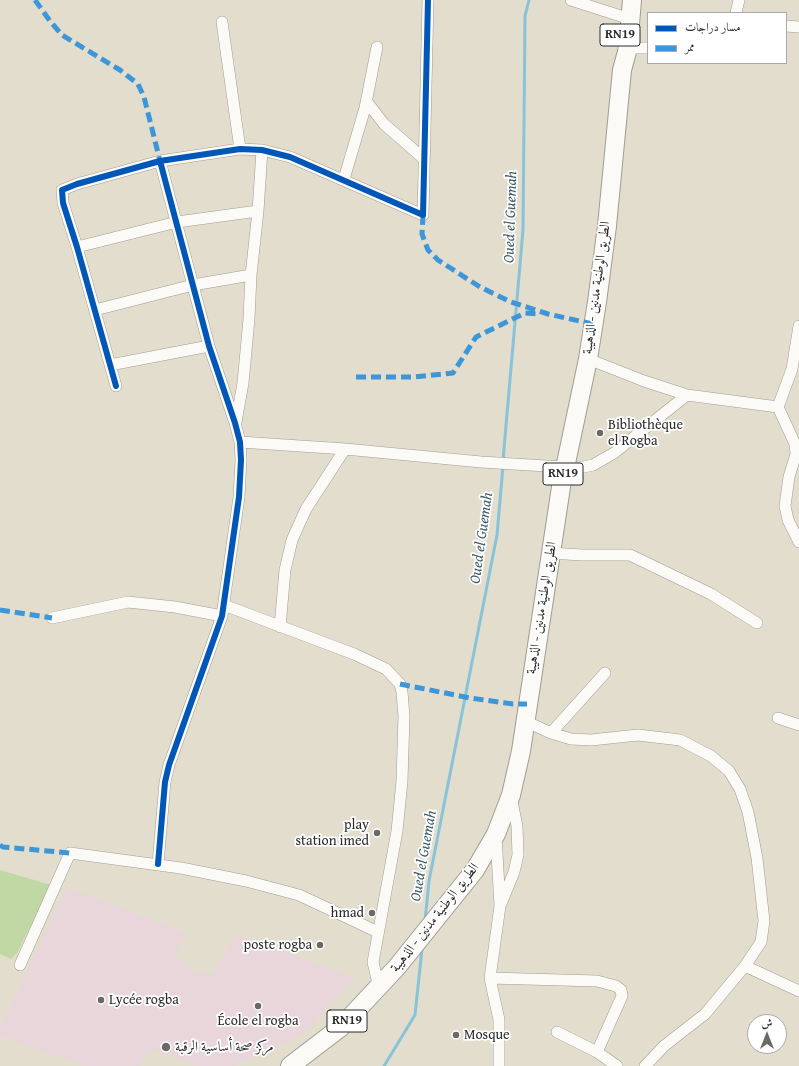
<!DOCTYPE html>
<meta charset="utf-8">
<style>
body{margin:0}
#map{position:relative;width:799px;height:1066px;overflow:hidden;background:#e2ddcc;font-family:"Gentium Book Plus",Amiri,serif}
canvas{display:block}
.legend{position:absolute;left:647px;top:12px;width:140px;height:52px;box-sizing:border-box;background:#fff;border:1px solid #aaa;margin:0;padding:5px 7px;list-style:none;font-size:12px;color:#2b2b2b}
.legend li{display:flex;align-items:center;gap:8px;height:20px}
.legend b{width:20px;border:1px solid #aaa}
.north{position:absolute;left:747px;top:1014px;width:40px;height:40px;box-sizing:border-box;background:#fff;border:1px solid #aaa;border-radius:50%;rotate:0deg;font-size:11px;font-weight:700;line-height:16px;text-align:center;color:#2b2b2b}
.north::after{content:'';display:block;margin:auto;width:14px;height:18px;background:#6b6963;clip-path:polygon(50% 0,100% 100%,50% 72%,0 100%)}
</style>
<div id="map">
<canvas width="799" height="1066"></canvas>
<ul class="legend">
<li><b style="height:5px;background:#0057b8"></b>مسار دراجات</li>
<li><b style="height:5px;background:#3c96d7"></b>ممر</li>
</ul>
<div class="north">ش</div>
</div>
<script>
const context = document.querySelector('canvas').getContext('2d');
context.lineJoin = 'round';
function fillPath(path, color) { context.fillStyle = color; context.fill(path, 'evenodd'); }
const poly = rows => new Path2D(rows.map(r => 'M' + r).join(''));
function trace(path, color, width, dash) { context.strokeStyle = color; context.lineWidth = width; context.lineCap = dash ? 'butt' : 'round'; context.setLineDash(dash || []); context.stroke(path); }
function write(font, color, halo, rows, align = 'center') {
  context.font = font + ' "Gentium Book Plus",Amiri,serif'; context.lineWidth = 3.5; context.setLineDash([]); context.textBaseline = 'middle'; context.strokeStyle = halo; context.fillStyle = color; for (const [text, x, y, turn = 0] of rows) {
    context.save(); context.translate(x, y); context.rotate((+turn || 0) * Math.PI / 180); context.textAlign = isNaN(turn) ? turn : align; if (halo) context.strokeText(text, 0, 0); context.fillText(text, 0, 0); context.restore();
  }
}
fillPath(poly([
 [67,887,185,933,174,956,194,972,212,975,235,934,354,978,304,1034,234,1066,196,1066,152,1049,138,1066,85,1066,0,1036,0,1027]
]), '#e8d6db');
fillPath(poly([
 [0,870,51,885,17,953,11,959,0,954]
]), '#c0d9a4');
trace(poly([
 [503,460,523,230,525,16,529,0],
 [425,921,429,881,497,535,503,466],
 [384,1066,415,1015,422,949]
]), '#88c3d9', 3);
const street = poly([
 [571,0,630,19],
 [736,13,739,0],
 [222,22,240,149],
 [786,26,799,27],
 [624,48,648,48],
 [367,102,384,124,423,158],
 [344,179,365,108,377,47],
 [77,247,177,222,258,211],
 [95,310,193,285,251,275],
 [588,359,644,381,687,395,778,407,792,369,799,326],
 [110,365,209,346],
 [116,386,77,247,63,203,62,190,77,184,160,161,240,149,262,150,290,157,423,215,428,0],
 [778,407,795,444,796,454,789,477,785,506,788,520,799,542],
 [236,422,243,383,249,319,251,275,258,211,262,150],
 [240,442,345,449,481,462,579,468,593,465,614,453,687,395],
 [550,553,582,555,630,555,711,594,757,623],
 [224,605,354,654,386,669,400,684,402,692,404,716,402,781,397,831,373,962,379,988],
 [52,618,128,602,175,607,222,616],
 [280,627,285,570,292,540,306,509,345,449],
 [778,718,799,725],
 [525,721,551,733,571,739,591,740,638,735,680,740,711,756,729,771,740,789,748,812,757,858,764,921,761,942,745,966,799,991],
 [551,733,605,673],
 [496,836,500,906,490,978,499,1020,499,1066],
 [158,864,165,782,169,765,222,616,239,497,241,460,240,442,235,423,209,346,160,161],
 [501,904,514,872,518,855,517,826,511,797],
 [20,965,70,853,181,868,246,881,299,895,378,932],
 [490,978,597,981,616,986,621,990,622,996,597,1052],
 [557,1032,597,1052,617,1066],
 [645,1066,664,1046,705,1014,745,966]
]);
const primary = poly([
 [290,1066,341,1027,397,967,475,870,496,834,511,795,521,751,561,487,588,359,597,302,607,226,622,70,628,48,632,0]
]);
trace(street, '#a09d93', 12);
trace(primary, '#a09d93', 20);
trace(street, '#fbfaf7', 11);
trace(primary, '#fbfaf7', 18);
trace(poly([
 [35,0,50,21,62,35,120,70,138,84,144,97,160,161],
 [423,215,422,234,428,250,438,260,480,287,511,302,548,314,593,324],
 [356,377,413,377,453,373,476,337,525,313,540,314],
 [0,610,52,618],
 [400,684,470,698,513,704,527,704],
 [0,845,3,847,70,853]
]), '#3c96d7', 5, [10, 5]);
trace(poly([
 [116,386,77,247,63,203,62,190,77,184,160,161,240,149,262,150,290,157,423,215,428,0],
 [158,864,165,782,169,765,222,616,239,497,241,460,240,442,235,423,209,346,160,161]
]), '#0057b8', 6);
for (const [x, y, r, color] of [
 [600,433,4,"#6b6963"],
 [377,833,4,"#6b6963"],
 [372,913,4,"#6b6963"],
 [320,945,4,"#6b6963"],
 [101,1000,4,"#6b6963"],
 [258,1006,4,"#6b6963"],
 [456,1035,4,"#6b6963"],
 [166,1047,5,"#6b6963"]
]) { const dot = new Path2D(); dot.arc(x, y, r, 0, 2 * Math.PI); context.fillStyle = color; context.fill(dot); trace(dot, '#fff', 1.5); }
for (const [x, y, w] of [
 [620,35,40],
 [563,474,40],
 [347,1021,40]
]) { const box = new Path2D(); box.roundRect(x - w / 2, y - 11, w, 22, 3); context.fillStyle = '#fff'; context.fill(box); trace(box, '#2b2b2b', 1); }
write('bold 13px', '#2b2b2b', null, [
 ["RN19",620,35],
 ["RN19",563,474],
 ["RN19",347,1021]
]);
write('14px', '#2b2b2b', '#fff', [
 ["الطريق الوطنية مدنين - الذهيبة",597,288,-82],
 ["الطريق الوطنية مدنين - الذهيبة",542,608,-81],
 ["الطريق الوطنية مدنين - الذهيبة",435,918,-52]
]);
write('14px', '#2b2b2b', '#fff', [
 ["Bibliothèque",608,425],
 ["el Rogba",608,441],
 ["play",369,825,"right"],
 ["station imed",369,841,"right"],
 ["hmad",364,913,"right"],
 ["poste rogba",312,945,"right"],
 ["Lycée rogba",109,1000],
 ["École el rogba",258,1021,"center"],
 ["Mosque",464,1035],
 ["مركز صحة أساسية الرقبة",175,1047]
], 'left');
write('italic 15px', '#3e5c6a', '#fff', [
 ["Oued el Guemah",511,217,-88],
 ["Oued el Guemah",482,538,-82],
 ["Oued el Guemah",424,856,-80]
]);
</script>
